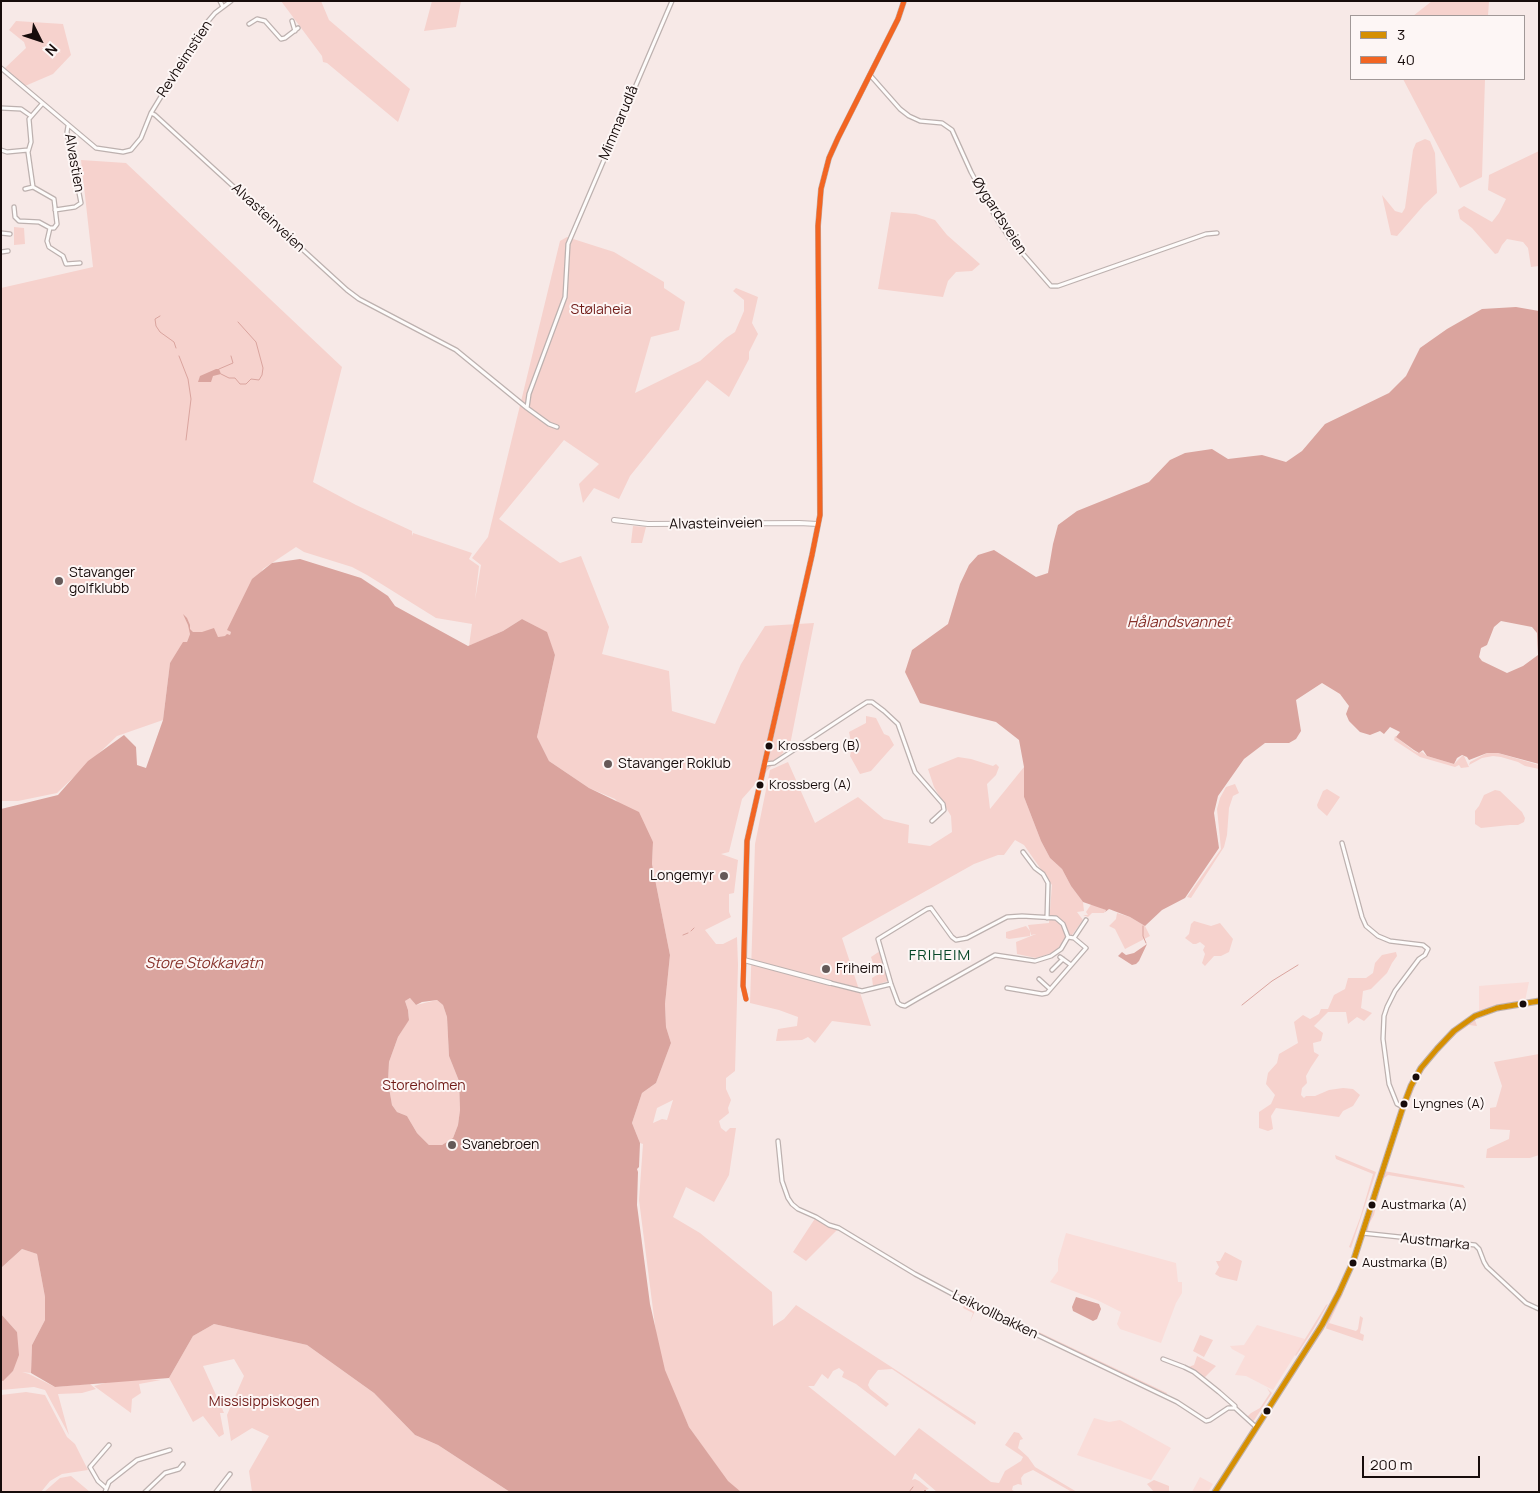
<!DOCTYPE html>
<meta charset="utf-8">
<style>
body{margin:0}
#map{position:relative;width:1540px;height:1493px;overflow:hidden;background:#f7e9e7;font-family:Manrope,sans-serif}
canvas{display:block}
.frame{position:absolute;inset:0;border:2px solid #170c0b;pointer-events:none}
.legend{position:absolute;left:1350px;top:15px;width:175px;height:65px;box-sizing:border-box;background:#fdf6f5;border:1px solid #a19897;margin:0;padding:6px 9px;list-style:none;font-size:15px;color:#170c0b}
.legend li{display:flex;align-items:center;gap:10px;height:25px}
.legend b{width:25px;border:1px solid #a19897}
.north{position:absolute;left:15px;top:15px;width:50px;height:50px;-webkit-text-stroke:4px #fdf6f5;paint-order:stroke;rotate:131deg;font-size:14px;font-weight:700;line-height:20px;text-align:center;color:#170c0b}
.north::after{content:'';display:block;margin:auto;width:18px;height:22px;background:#170c0b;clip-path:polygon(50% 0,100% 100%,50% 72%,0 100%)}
.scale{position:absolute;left:1362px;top:1456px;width:118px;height:22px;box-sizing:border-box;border:2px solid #170c0b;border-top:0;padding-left:6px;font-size:15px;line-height:18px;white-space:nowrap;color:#170c0b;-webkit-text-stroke:4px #fdf6f5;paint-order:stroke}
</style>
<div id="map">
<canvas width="1540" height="1493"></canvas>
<div class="frame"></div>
<ul class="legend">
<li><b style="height:6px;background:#d58f02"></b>3</li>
<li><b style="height:6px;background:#f26522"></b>40</li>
</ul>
<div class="north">N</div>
<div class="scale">200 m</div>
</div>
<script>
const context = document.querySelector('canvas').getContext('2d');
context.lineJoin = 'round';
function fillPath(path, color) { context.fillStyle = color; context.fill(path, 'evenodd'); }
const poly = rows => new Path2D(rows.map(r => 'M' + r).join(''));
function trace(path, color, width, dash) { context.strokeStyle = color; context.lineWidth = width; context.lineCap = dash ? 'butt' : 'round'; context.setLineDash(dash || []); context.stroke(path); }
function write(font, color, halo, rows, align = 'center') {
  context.font = font + ' Manrope,sans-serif'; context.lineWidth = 4; context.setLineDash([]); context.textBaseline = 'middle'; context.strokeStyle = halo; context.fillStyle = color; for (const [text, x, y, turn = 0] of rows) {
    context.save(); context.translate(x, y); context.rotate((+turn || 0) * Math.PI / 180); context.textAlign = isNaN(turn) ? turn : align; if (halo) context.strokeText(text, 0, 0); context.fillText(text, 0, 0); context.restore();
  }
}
fillPath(poly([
 [1529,982,1525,1001,1497,1006,1479,1011,1479,986],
 [1066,1233,1176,1263,1178,1282,1182,1282,1182,1293,1176,1303,1161,1343,1120,1329,1117,1324,1121,1312,1097,1300,1050,1282,1058,1271,1058,1260],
 [1257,1325,1305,1339,1273,1390,1246,1376,1235,1375,1245,1356,1232,1349,1230,1346,1244,1345],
 [1094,1418,1109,1422,1120,1420,1171,1448,1151,1480,1077,1455],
 [1200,1477,1213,1484,1208,1492,1192,1492]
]), '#faddd9');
fillPath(poly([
 [281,1,321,1,329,20,410,89,398,122,327,63,323,62,322,56],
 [432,1,461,1,456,27,424,31],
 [1432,1,1489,1,1488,16,1413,16],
 [16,21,63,24,71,55,53,74,25,86,4,69,26,48,24,42,9,30],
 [1403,79,1485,79,1482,177,1460,188],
 [1425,139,1430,141,1435,153,1437,193,1424,205,1397,236,1391,235,1382,195,1395,211,1402,213,1405,208,1413,150,1416,143],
 [1539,151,1539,266,1531,267,1528,248,1523,242,1507,239,1502,245,1498,253,1495,254,1472,228,1460,219,1458,210,1464,206,1492,222,1499,213,1506,199,1488,190,1489,175],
 [81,160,126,163,342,367,313,482,356,505,412,531,412,536,413,533,472,553,469,559,479,566,475,600,481,565,472,558,488,537,560,241,567,237,614,252,664,282,664,288,685,302,679,330,651,337,635,393,700,361,726,338,735,332,744,311,744,300,733,291,736,288,758,297,752,323,758,334,749,352,749,359,729,397,707,380,630,476,619,499,594,488,583,503,579,484,599,464,564,440,499,519,560,563,581,556,609,627,602,654,669,671,672,711,715,724,741,664,765,626,814,623,790,745,742,799,729,852,721,854,738,860,734,893,729,894,729,912,731,917,705,930,716,944,723,944,737,937,738,965,735,1071,726,1078,726,1089,731,1100,728,1108,729,1113,719,1121,721,1128,726,1132,730,1128,736,1128,729,1175,714,1202,686,1187,673,1217,700,1233,772,1292,773,1326,784,1319,796,1305,976,1422,975,1425,892,1369,878,1370,870,1380,868,1385,870,1389,889,1404,886,1407,856,1384,842,1377,844,1372,839,1368,833,1371,828,1379,822,1374,814,1386,808,1386,895,1456,919,1428,991,1482,999,1483,1005,1471,1021,1461,1023,1457,1005,1445,1014,1432,1019,1433,1023,1439,1020,1440,1018,1448,1028,1457,1035,1467,1077,1492,1072,1492,1033,1470,1024,1474,1021,1478,1022,1485,1018,1484,1013,1486,1012,1490,1016,1492,937,1492,915,1473,912,1480,915,1479,919,1481,929,1489,919,1492,739,1492,727,1481,689,1427,662,1367,657,1341,639,1200,643,1144,640,1143,632,1123,642,1093,656,1083,671,1043,666,1027,665,1004,670,955,652,864,653,842,615,799,589,788,549,761,537,737,555,655,546,632,522,619,503,631,469,646,472,624,436,618,367,575,352,567,304,552,296,547,263,569,228,630,231,632,230,636,218,637,202,632,193,632,190,634,187,642,170,663,163,720,117,736,57,793,18,801,1,801,1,288,93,267],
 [673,1100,667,1120,662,1119,653,1123,657,1108],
 [891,212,916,214,935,220,947,235,980,264,972,271,956,272,948,281,943,297,878,289],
 [14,227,24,228,25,244,14,245],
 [633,526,646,527,642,543,631,543],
 [866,716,876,718,884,734,889,736,894,745,871,771,860,774,850,756,852,747,849,732,866,723],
 [1395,736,1414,751,1418,753,1422,752,1427,756,1454,764,1462,756,1464,756,1469,767,1461,768,1459,765,1455,767,1420,757,1394,740],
 [1487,753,1498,753,1539,765,1539,769,1525,766,1518,762,1501,757,1493,756,1482,758,1469,765,1470,762],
 [958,757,971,759,993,766,996,764,999,767,996,775,987,784,990,809,1024,767,1024,797,1041,841,1050,858,1062,869,1071,886,1083,902,1084,911,1077,912,1083,920,1072,935,1066,938,1055,952,1036,958,1017,954,1016,942,1036,934,1031,935,1030,931,1030,936,1009,939,1006,938,1006,932,1026,926,1030,931,1028,925,1049,923,1052,885,1024,845,1015,840,1004,855,998,855,974,864,842,938,871,1026,832,1021,815,1043,808,1037,802,1040,776,1041,778,1029,797,1026,798,1017,779,1010,750,1003,755,844,770,770,788,762,815,823,858,797,884,819,909,825,908,843,930,846,952,832,951,816,934,787,928,769],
 [1235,784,1239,793,1233,796,1229,808,1227,835,1224,847,1191,898,1187,897,1221,849,1217,809,1220,798,1226,787],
 [1327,789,1340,797,1327,816,1318,808,1317,805,1323,791],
 [1495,790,1500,791,1522,812,1525,818,1524,822,1518,825,1510,825,1481,828,1475,824,1475,811,1479,806,1484,795],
 [1092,903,1106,910,1104,913,1092,913,1088,917,1083,915,1088,915,1086,912],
 [1117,913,1130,917,1145,926,1150,936,1125,949,1115,929,1109,926,1116,919],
 [1194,921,1211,926,1220,923,1233,939,1229,952,1221,956,1214,956,1205,966,1202,963,1205,954,1203,950,1205,946,1200,942,1196,944,1193,944,1185,938,1189,934,1191,924],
 [880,951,888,981,873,986,872,978,877,975,871,957],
 [1396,952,1397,956,1392,963,1387,973,1371,989,1363,991,1361,1008,1372,1013,1364,1021,1357,1017,1348,1024,1346,1012,1328,1012,1314,1026,1323,1033,1321,1041,1313,1043,1314,1052,1319,1055,1311,1067,1306,1076,1307,1083,1302,1088,1301,1095,1304,1098,1306,1096,1315,1096,1329,1090,1343,1088,1353,1089,1360,1095,1353,1106,1343,1111,1339,1117,1276,1108,1271,1116,1273,1129,1268,1131,1259,1128,1259,1112,1271,1104,1275,1095,1266,1084,1268,1073,1277,1063,1279,1054,1298,1043,1294,1022,1303,1015,1310,1019,1319,1014,1321,1009,1328,1009,1334,995,1345,989,1348,978,1366,978,1373,973,1375,963,1382,955],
 [410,998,416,1005,437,1000,443,1005,447,1017,449,1056,459,1081,460,1110,458,1125,453,1138,442,1145,429,1145,417,1133,407,1116,397,1112,392,1105,388,1082,389,1062,398,1037,409,1019,408,1010,405,1001],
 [1473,1020,1475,1020,1477,1026,1469,1025,1459,1032,1443,1046,1429,1062,1417,1082,1407,1106,1406,1104,1410,1093,1424,1067,1445,1042],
 [1539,1054,1539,1155,1530,1158,1486,1158,1487,1149,1509,1139,1510,1130,1490,1129,1490,1108,1496,1107,1502,1086,1494,1062],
 [1335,1155,1376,1172,1351,1248,1349,1247,1360,1218,1373,1174,1336,1159],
 [1384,1171,1463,1185,1465,1188,1388,1175,1382,1180,1374,1215,1369,1224,1368,1230,1370,1233,1368,1233,1366,1229,1367,1225,1373,1212],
 [816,1217,829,1225,839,1228,806,1261,793,1252],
 [1365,1236,1342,1296,1329,1323,1356,1331,1358,1329,1360,1316,1363,1318,1360,1333,1364,1335,1363,1341,1325,1328,1274,1404,1269,1415,1273,1405,1322,1329,1326,1328,1327,1321,1349,1277],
 [22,1249,37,1254,45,1297,45,1320,32,1345,31,1373,22,1372,29,1374,55,1387,90,1384,96,1389,82,1393,58,1394,69,1435,45,1390,34,1387,1,1390,1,1380,13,1371,17,1332,1,1314,1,1268],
 [1225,1252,1242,1261,1237,1281,1220,1277,1215,1274,1219,1267,1216,1261,1220,1261],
 [961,1295,1167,1393,1166,1395,1174,1399,1174,1400,977,1306,970,1322,973,1313,963,1308,966,1301,960,1297],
 [1328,1304,1313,1330,1296,1356,1295,1355,1326,1305],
 [1329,1307,1321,1322,1278,1387,1313,1333],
 [214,1324,307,1345,374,1393,415,1435,438,1445,510,1492,252,1492,249,1471,269,1436,252,1428,231,1441,227,1415,244,1376,234,1359,203,1366,224,1413,220,1413,224,1434,219,1437,203,1416,193,1422,169,1378,193,1336],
 [1200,1335,1213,1340,1204,1357,1193,1351],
 [1197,1356,1216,1366,1203,1379,1186,1368,1194,1365],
 [124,1378,161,1380,139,1384,141,1393,132,1399,131,1413,94,1386],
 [1267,1388,1272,1393,1253,1422,1247,1417,1251,1413,1260,1408,1270,1393],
 [26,1392,45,1395,67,1437,75,1444,88,1470,62,1474,50,1481,41,1492,1,1492,1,1395],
 [71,1476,90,1492,44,1492,60,1478],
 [1154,1480,1169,1486,1169,1492,1154,1492,1147,1484]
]), '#f6d2cd');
fillPath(poly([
 [1516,307,1539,311,1539,764,1498,753,1487,753,1469,760,1467,757,1462,755,1457,758,1454,764,1427,756,1423,750,1419,753,1414,750,1396,737,1400,732,1390,727,1384,734,1380,731,1370,735,1360,732,1349,721,1346,714,1349,706,1340,694,1322,683,1296,700,1301,731,1296,739,1289,743,1265,743,1244,759,1218,796,1214,813,1219,848,1185,898,1162,910,1145,926,1130,917,1109,909,1105,912,1106,910,1083,902,1071,886,1062,869,1050,858,1041,841,1024,797,1024,767,1019,740,996,722,920,703,905,672,912,650,948,624,960,584,969,565,978,555,994,550,1036,577,1048,573,1053,544,1058,525,1077,511,1149,482,1170,460,1185,453,1212,449,1228,459,1262,455,1286,462,1302,451,1325,424,1389,393,1406,376,1420,348,1447,329,1482,309],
 [1501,621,1532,627,1537,633,1538,655,1523,666,1507,673,1482,661,1479,657,1481,648,1487,645,1494,627],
 [216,369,219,369,221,374,213,376,211,382,198,382,200,376],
 [300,559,361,578,388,596,395,606,468,646,503,631,522,619,547,632,555,655,537,737,549,761,589,788,639,812,653,842,652,864,670,955,665,1004,666,1027,671,1043,656,1083,642,1093,632,1123,640,1143,639,1167,637,1169,638,1172,637,1205,650,1304,665,1370,689,1427,728,1481,741,1492,510,1492,438,1445,415,1435,374,1393,307,1345,214,1324,193,1336,169,1378,55,1387,31,1373,32,1345,45,1320,45,1297,37,1254,22,1249,1,1268,1,809,58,795,88,761,124,735,136,747,137,765,146,768,163,720,170,663,183,642,187,642,190,634,188,625,183,614,187,618,190,625,190,629,193,632,202,632,214,628,218,637,225,636,227,634,230,635,231,632,227,630,252,579,272,563],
 [410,998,416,1005,422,1002,437,1000,443,1005,447,1017,449,1056,459,1081,460,1110,458,1125,453,1138,442,1145,429,1145,417,1133,407,1116,397,1112,392,1105,388,1082,389,1062,398,1037,409,1020,408,1010,405,1001],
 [1147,944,1139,961,1136,964,1132,965,1118,956,1122,952,1126,955,1134,953],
 [1076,1297,1099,1304,1101,1309,1097,1319,1093,1321,1073,1311,1072,1307],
 [1,1314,17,1332,19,1355,13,1371,3,1381,1,1380]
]), '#daa49e');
trace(poly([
 [160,316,155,319,156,326,160,332,174,342,176,348],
 [179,356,188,379,191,399,186,440],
 [219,369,233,363,231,356],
 [221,374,229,378,235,378,240,384,246,384,251,379,259,380,262,375,263,368,256,342,238,322],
 [1143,926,1143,936,1146,943],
 [691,931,694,928],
 [683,935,688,933],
 [1242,1005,1272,981,1298,965],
 [895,1492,900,1492],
 [909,1492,913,1487],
 [923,1492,925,1490,927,1492]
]), '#daa49e', 1);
const minor = poly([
 [220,1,223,7],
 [292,21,295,31],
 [249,24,257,19,265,21,281,39,285,38,298,28],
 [1,68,96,148,123,152,131,150,141,138,151,113,155,115,347,290,359,299,456,350,527,408,549,424,557,427],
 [870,75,900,109,909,116,920,121,942,123,952,130,971,172,995,216,1010,239,1051,286,1058,286,1206,234,1217,233],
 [42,104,29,119,31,142,28,152,33,187,54,199,57,224,54,228,50,228],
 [1,108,21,109,31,116],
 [151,113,204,26,215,13,231,1],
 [1,150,7,152,28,150],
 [25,189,33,187],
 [14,207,15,217,19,221,39,222,50,228],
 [55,210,75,207,81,203,67,132,68,126],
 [50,228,47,241,49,247,63,256,66,264,80,263],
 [1,233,10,234],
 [1,252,8,251],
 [527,408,529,394,565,297,568,244,672,1],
 [765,764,774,763,856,709,867,702,872,702,884,711,898,724,915,772,943,804,944,810,932,821],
 [1342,843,1362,917,1366,926,1378,936,1390,941,1423,945,1428,949,1425,955,1419,959,1395,991,1387,1007,1384,1016,1383,1039,1389,1084,1397,1104,1403,1107],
 [1023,852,1035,868,1043,874,1048,883,1047,918],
 [931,908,952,937,956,940,967,938,1007,917,1022,916,1056,918,1063,924,1068,937,1061,949,1051,956,1035,961,995,955,917,999,905,1006,901,1005,898,1003,891,984,878,939,927,909,931,908],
 [1068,937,1074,938,1086,920],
 [1060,957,1071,965],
 [744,960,743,986,746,999],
 [1052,970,1063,959],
 [1039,979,1050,989],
 [830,983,862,991,891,984],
 [1007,988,1042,994,1047,993,1086,948,1074,938],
 [778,1141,782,1181,788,1198,792,1204,798,1209,816,1217,829,1225,839,1228,915,1274,960,1298,1177,1402,1206,1421,1210,1420,1228,1408,1235,1408,1256,1427],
 [1362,1233,1475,1245,1479,1249,1484,1262,1487,1267,1526,1303,1539,1309],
 [1163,1359,1184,1367,1194,1372,1219,1392,1235,1406,1235,1408],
 [106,1488,98,1481,90,1467,109,1445],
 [105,1492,109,1482,137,1460,170,1450],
 [145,1492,165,1473,179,1469,183,1464],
 [216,1492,230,1474]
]);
const tertiary = poly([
 [614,520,648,524,799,523,818,524],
 [830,983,744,960,747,841,812,555,820,515,818,226,821,189,829,158,838,138,898,19,904,1]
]);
const secondary = poly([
 [1215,1492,1322,1325,1339,1293,1353,1262,1403,1107,1411,1086,1421,1068,1437,1049,1454,1031,1475,1016,1497,1008,1539,1001]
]);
trace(minor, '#bdb1af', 5.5);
trace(tertiary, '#bdb1af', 6);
trace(secondary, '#bdb1af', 7);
trace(minor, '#fefcfb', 3);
trace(tertiary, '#fefcfb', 4);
trace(secondary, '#edefed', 4.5);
trace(poly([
 [1215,1492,1322,1325,1339,1293,1353,1262,1403,1107,1411,1086,1421,1068,1437,1049,1454,1031,1475,1016,1497,1008,1539,1001]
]), '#d58f02', 5);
trace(poly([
 [746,999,743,986,747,841,812,555,820,515,818,226,821,189,829,158,838,138,898,19,904,1]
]), '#f26522', 5);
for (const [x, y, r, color] of [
 [59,581,5,"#655958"],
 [769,746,4.5,"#170c0b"],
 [608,764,5,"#655958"],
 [760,785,4.5,"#170c0b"],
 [724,876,5,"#655958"],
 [826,969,5,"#655958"],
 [1523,1004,4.5,"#170c0b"],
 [1416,1077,4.5,"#170c0b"],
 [1404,1104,4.5,"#170c0b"],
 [452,1145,5,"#655958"],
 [1372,1205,4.5,"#170c0b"],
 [1353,1263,4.5,"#170c0b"],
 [1267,1411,4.5,"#170c0b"]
]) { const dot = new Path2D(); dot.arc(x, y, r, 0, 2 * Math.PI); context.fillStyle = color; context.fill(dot); trace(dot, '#fdf6f5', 2); }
write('13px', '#170c0b', '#fdf6f5', [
 ["Krossberg (B)",778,746],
 ["Krossberg (A)",769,785],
 ["Lyngnes (A)",1413,1104],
 ["Austmarka (A)",1381,1205],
 ["Austmarka (B)",1362,1263]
], 'left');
write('14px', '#170c0b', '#fdf6f5', [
 ["Revheimstien",185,59,-57],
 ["Mimmarudlå",619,123,-67],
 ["Alvastien",74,163,80],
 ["Øygardsveien",999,216,57],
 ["Alvasteinveien",268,218,43],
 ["Alvasteinveien",716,524,-1],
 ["Austmarka",1435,1242,6],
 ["Leikvollbakken",995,1315,26]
]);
write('14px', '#711c18', '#fdf6f5', [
 ["Stølaheia",601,310],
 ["Storeholmen",424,1086],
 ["Missisippiskogen",264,1402]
]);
write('14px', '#170c0b', '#fdf6f5', [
 ["Stavanger",69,573],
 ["golfklubb",69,589],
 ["Stavanger Roklub",618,764],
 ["Longemyr",714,876,"right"],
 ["Friheim",836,969],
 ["Svanebroen",462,1145]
], 'left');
write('italic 15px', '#863029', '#fdf6f5', [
 ["Hålandsvannet",1179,623],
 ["Store Stokkavatn",204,964]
]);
context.letterSpacing = '1px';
write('15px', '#084728', '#fdf6f5', [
 ["FRIHEIM",940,956]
]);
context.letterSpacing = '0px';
</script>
